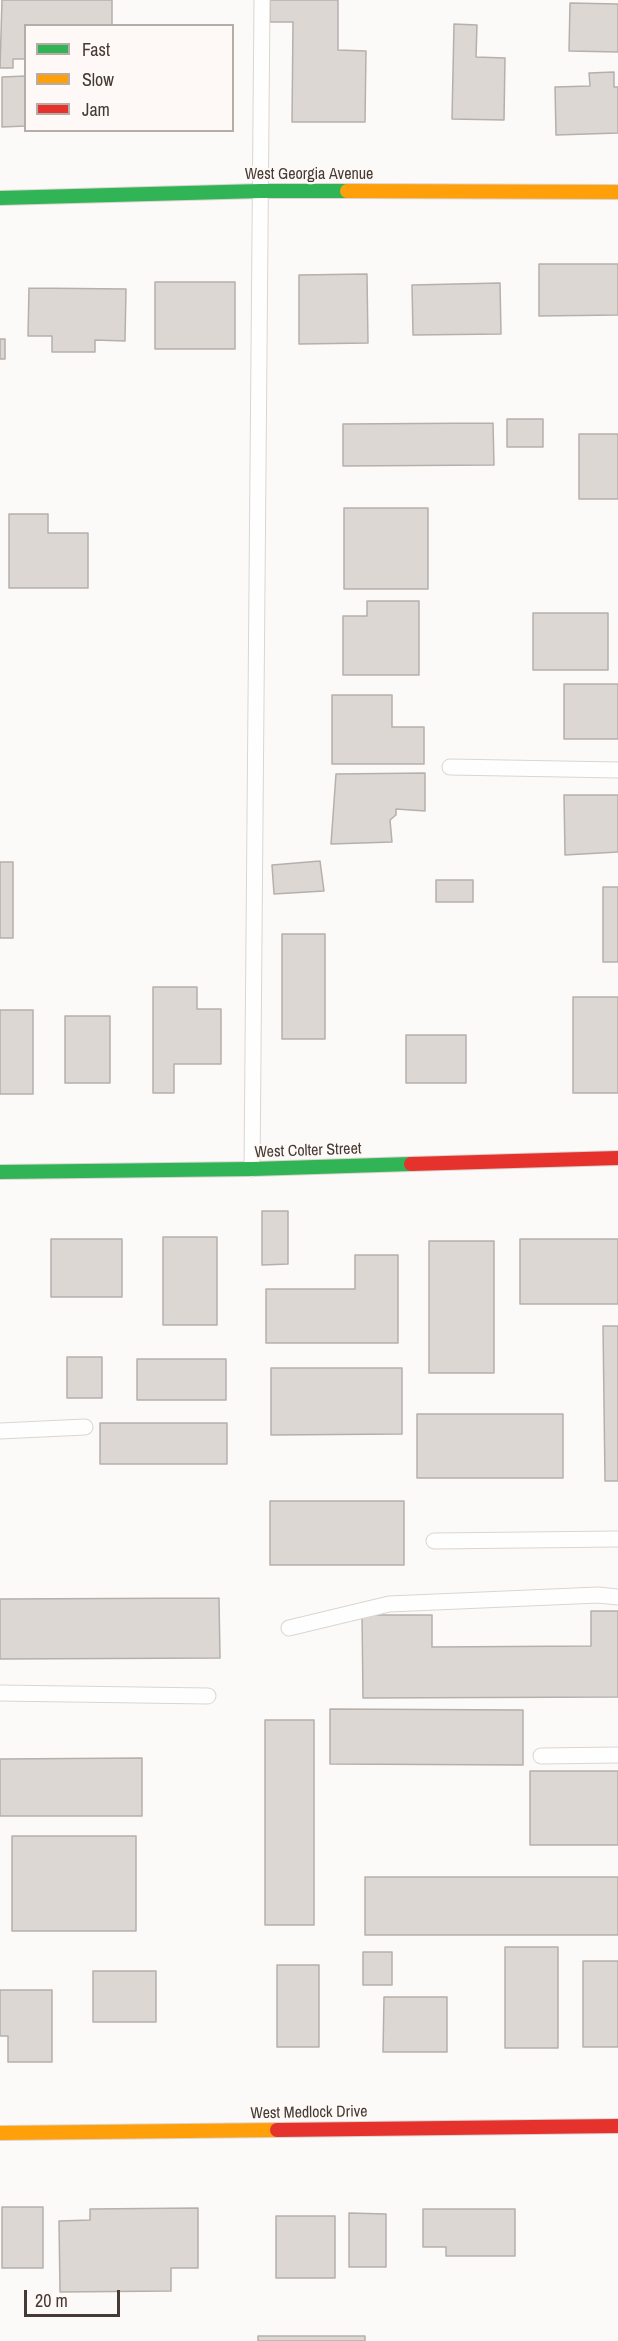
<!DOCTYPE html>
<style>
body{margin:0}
#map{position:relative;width:618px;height:2341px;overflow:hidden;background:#fcfaf8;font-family:"Archivo Narrow",sans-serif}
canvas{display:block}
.legend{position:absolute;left:24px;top:24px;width:210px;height:108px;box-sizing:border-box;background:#fef9f6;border:2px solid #b4ada8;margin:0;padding:8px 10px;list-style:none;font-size:18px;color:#453b34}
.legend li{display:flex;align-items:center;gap:12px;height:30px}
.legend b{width:30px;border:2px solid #b4ada8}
.scale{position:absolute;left:24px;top:2290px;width:96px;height:27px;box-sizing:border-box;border:3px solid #453b34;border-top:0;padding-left:8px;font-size:18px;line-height:21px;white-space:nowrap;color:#453b34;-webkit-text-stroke:4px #fef9f6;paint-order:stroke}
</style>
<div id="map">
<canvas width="618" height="2341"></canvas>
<ul class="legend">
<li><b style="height:8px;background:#30b455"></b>Fast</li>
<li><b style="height:8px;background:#ff9f0a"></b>Slow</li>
<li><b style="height:8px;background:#e5322d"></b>Jam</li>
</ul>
<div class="scale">20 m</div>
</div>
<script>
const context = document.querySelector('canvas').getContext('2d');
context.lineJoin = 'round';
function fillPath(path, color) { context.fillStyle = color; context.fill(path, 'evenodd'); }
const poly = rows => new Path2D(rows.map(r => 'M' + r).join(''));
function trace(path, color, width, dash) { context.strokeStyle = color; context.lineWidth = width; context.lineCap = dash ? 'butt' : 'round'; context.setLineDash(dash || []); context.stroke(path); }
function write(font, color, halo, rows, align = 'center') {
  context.font = font + ' "Archivo Narrow",sans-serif'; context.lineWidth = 4.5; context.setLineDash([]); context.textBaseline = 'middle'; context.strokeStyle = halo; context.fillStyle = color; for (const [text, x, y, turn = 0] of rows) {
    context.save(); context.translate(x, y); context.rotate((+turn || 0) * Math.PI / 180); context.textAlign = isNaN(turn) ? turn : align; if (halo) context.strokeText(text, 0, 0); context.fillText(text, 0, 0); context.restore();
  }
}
const building = poly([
 [2,0,112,0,112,26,26,26,26,59,13,59,13,68,0,68,2,0],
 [270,0,338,0,338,50,366,51,365,122,292,122,293,22,270,22,270,0],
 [570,3,618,4,618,52,569,51,570,3],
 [454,24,477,25,476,57,505,58,504,120,452,119,454,24],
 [614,72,614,87,618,87,618,133,556,135,555,87,590,86,589,73,614,72],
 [26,76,26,126,2,127,2,77,26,76],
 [539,264,618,264,618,315,539,316,539,264],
 [367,274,368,343,299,344,299,275,367,274],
 [155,282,235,282,235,349,155,349,155,282],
 [500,283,501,334,413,335,412,285,500,283],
 [29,288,126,289,125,341,95,340,95,352,52,352,52,336,28,336,29,288],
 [0,339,5,339,5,359,0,359,0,339],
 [507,419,543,419,543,447,507,447,507,419],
 [493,423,494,465,343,466,343,424,493,423],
 [579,434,618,434,618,499,579,499,579,434],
 [344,508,428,508,428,589,344,589,344,508],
 [9,514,48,514,48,533,88,533,88,588,9,588,9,514],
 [367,601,419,601,419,675,343,675,343,616,367,616,367,601],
 [533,613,608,613,608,670,533,670,533,613],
 [564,684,618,684,618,739,564,739,564,684],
 [332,695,392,695,392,727,424,727,424,764,332,764,332,695],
 [425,773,425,811,396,809,396,815,390,820,392,842,331,844,336,774,425,773],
 [564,795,618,795,618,852,565,855,564,795],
 [320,861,324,891,274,894,272,865,320,861],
 [0,862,13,862,13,938,0,938,0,862],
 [436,880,473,880,473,902,436,902,436,880],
 [603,887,618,887,618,962,603,962,603,887],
 [282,934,325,934,325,1039,282,1039,282,934],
 [153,987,197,987,197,1009,221,1009,221,1064,174,1064,174,1093,153,1093,153,987],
 [573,997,618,997,618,1093,573,1093,573,997],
 [0,1010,33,1010,33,1094,0,1094,0,1010],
 [65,1016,110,1016,110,1083,65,1083,65,1016],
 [406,1035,466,1035,466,1083,406,1083,406,1035],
 [262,1211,288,1211,288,1264,262,1265,262,1211],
 [163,1237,217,1237,217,1325,163,1325,163,1237],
 [51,1239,122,1239,122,1297,51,1297,51,1239],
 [520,1239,618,1239,618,1304,520,1304,520,1239],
 [429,1241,494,1241,494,1373,429,1373,429,1241],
 [355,1255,398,1255,398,1343,266,1343,266,1289,355,1289,355,1255],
 [603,1326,618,1326,618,1481,605,1481,603,1326],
 [67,1357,102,1357,102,1398,67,1398,67,1357],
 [137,1359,226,1359,226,1400,137,1400,137,1359],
 [271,1368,402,1368,402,1434,271,1435,271,1368],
 [417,1414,563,1414,563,1478,417,1478,417,1414],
 [100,1423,227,1423,227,1464,100,1464,100,1423],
 [270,1501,404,1501,404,1565,270,1565,270,1501],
 [219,1598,220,1658,0,1659,0,1599,219,1598],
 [591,1611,618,1611,618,1697,363,1698,362,1615,432,1615,432,1647,591,1646,591,1611],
 [330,1709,523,1710,523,1765,330,1764,330,1709],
 [265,1720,314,1720,314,1925,265,1925,265,1720],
 [142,1758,142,1816,0,1816,0,1759,142,1758],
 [530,1771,618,1771,618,1845,530,1845,530,1771],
 [12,1836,136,1836,136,1931,12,1931,12,1836],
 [365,1877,618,1877,618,1935,365,1935,365,1877],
 [505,1947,558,1947,558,2048,505,2048,505,1947],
 [363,1952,392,1952,392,1985,363,1985,363,1952],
 [583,1961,618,1961,618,2047,583,2047,583,1961],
 [277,1965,319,1965,319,2047,277,2047,277,1965],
 [93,1971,156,1971,156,2022,93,2022,93,1971],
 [0,1990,52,1990,52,2062,8,2062,8,2036,0,2036,0,1990],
 [384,1997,447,1997,447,2052,383,2052,384,1997],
 [2,2207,43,2207,43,2268,2,2268,2,2207],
 [198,2208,198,2268,171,2268,171,2291,60,2292,59,2221,90,2220,90,2209,198,2208],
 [423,2209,515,2209,515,2256,446,2256,446,2247,423,2247,423,2209],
 [349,2213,386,2214,386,2267,349,2267,349,2213],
 [276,2216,335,2216,335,2278,276,2278,276,2216],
 [258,2336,365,2336,365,2341,258,2341,258,2336]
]);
fillPath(building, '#ddd7d3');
trace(building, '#b5b0ac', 1.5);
const lane = poly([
 [450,767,618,770],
 [252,1169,262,0],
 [0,1431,85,1427],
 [434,1541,618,1539],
 [289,1628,389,1604,598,1595,618,1597],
 [0,1693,208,1696],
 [541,1756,618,1755]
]);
const fast = poly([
 [0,198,261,191,347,191],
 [0,1172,252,1169,411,1164]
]);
const slow = poly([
 [347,191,618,192],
 [0,2133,277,2130]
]);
const jam = poly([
 [411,1164,618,1158],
 [277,2130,618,2126]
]);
trace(lane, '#dad5d0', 17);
trace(fast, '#dad5d0', 16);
trace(slow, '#dad5d0', 16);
trace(jam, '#dad5d0', 16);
trace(lane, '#fffefe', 15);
trace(fast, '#30b455', 14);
trace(slow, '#ff9f0a', 14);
trace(jam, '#e5322d', 14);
write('16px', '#453b34', '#fef9f6', [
 ["West Georgia Avenue",309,175],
 ["West Colter Street",308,1151,-2],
 ["West Medlock Drive",309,2113,-1]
]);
</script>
